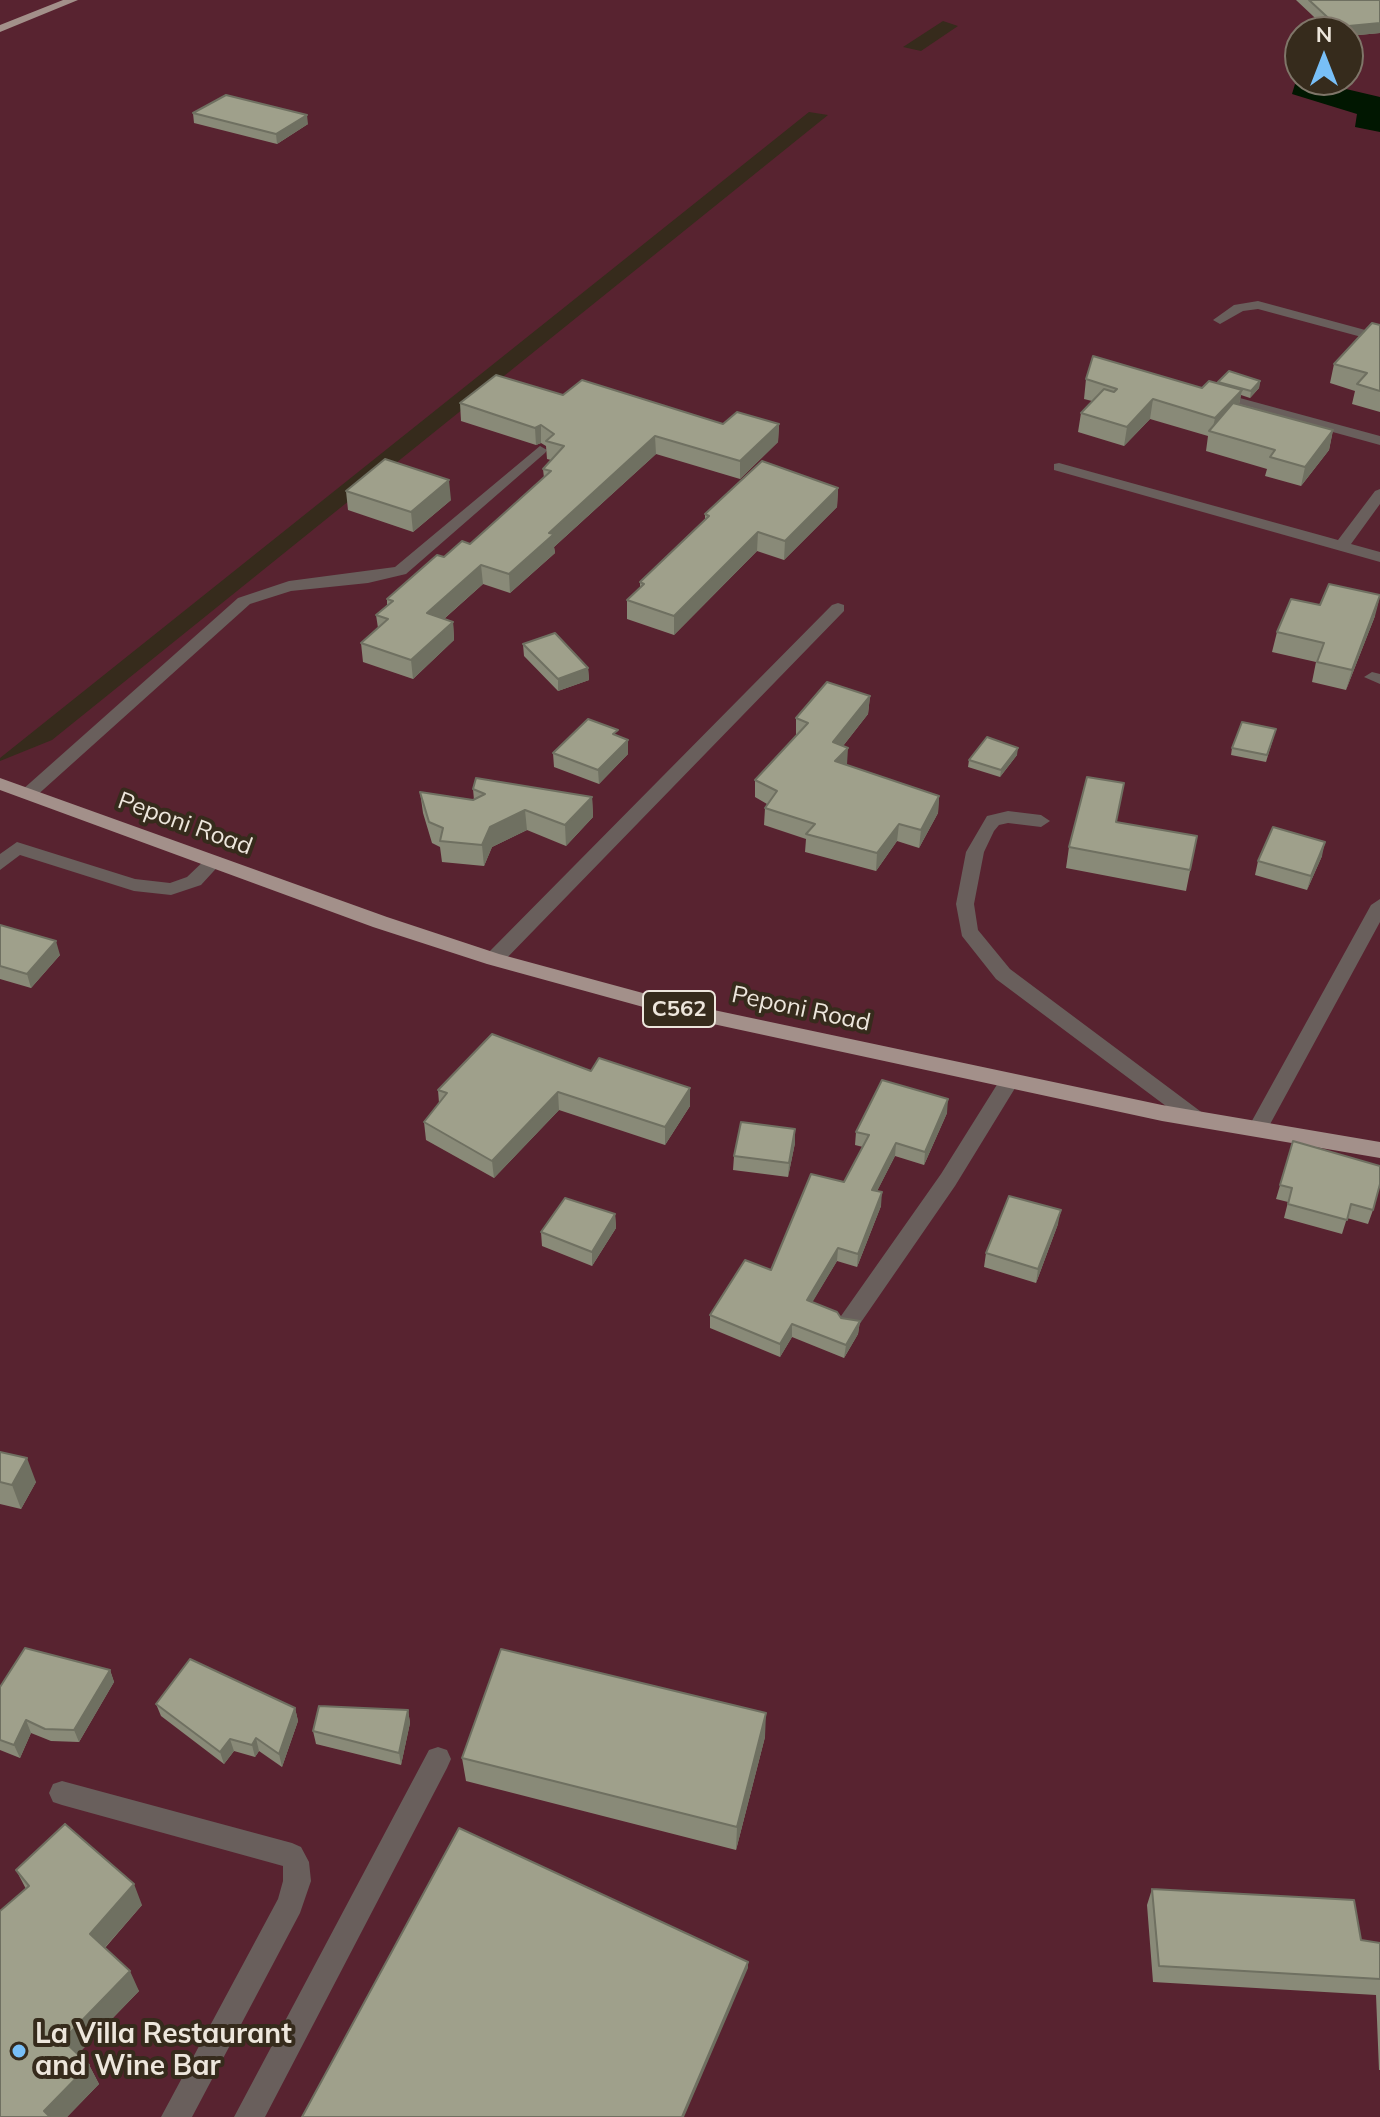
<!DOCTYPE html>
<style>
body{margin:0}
#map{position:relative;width:1380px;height:2117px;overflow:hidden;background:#362b1c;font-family:Mulish,sans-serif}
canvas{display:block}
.north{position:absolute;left:1284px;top:16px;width:80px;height:80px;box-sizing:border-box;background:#362b1c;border:2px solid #7f7669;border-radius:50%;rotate:0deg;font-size:22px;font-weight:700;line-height:32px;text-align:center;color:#ede6dc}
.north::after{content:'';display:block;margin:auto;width:28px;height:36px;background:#78bff7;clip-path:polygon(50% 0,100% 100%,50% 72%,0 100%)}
</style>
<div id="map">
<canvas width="1380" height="2117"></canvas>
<div class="north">N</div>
</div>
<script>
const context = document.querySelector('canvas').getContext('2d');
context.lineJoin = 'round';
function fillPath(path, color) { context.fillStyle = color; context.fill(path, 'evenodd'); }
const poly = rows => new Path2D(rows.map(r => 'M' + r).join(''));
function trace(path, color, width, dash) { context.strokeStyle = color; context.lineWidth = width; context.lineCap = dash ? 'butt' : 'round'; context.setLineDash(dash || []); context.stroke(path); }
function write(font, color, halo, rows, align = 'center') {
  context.font = font + ' Mulish,sans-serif'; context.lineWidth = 8; context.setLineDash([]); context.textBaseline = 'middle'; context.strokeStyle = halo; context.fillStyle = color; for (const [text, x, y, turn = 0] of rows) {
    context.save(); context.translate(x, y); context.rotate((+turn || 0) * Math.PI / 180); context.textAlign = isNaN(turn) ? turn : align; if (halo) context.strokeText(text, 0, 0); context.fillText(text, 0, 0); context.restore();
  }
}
fillPath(poly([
 [0,0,1380,0,1380,2117,0,2117,0,761,52,740,828,115,809,112,0,758],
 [943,21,958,26,921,51,903,47],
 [1300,32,1348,32,1348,80,1300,80]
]), '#582330');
fillPath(poly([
 [1312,81,1380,97,1380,132,1355,127,1357,114,1292,94,1295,84]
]), '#011701');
fillPath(poly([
 [1258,301,1380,334,1380,342,1258,309,1243,311,1220,324,1213,320,1234,305,1258,301],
 [1214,391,1380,436,1380,445,1209,398,1207,395,1214,391],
 [540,446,547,450,545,453,406,574,368,583,291,591,250,604,34,798,22,798,19,794,22,790,238,598,289,581,395,567,540,446],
 [1059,463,1338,540,1375,491,1380,489,1380,504,1351,544,1380,552,1380,562,1054,470,1054,464,1059,463],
 [838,603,844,605,844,611,501,964,487,964,484,959,487,954,832,605,838,603],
 [1372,672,1380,674,1380,684,1364,677,1372,672],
 [1008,811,1041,815,1050,821,1041,827,1008,823,999,825,994,831,984,852,974,904,978,930,1010,969,1204,1114,1207,1119,1204,1124,1190,1124,996,979,962,936,956,904,966,852,987,816,1008,811],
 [17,842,135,879,170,883,187,877,208,857,220,857,223,861,201,885,171,895,134,891,20,855,0,870,0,854,17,842],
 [1380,899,1380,922,1268,1128,1265,1133,1258,1136,1251,1133,1248,1128,1371,905,1380,899],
 [1010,1073,1020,1080,955,1186,857,1328,849,1331,841,1328,838,1322,841,1316,941,1174,1003,1075,1010,1073],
 [438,1747,447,1750,451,1759,447,1768,265,2117,234,2117,429,1750,438,1747],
 [62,1781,292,1843,301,1847,309,1862,311,1881,300,1913,192,2117,161,2117,278,1899,283,1881,283,1866,62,1805,53,1802,49,1793,53,1784,62,1781]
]), '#695f5c');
fillPath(poly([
 [63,0,78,0,0,32,0,25,63,0],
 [0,778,387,917,499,954,676,1002,1162,1105,1380,1142,1380,1158,1162,1121,676,1016,487,964,373,927,0,790,0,778]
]), '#a3908a');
fillPath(poly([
 [1296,0,1380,0,1380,33,1348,36,1348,32,1330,32],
 [193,113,308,124,277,144,194,123],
 [1380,325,1380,412,1352,404,1355,391,1330,383,1334,364],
 [1086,379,1202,388,1218,383,1218,382,1260,381,1259,388,1250,398,1241,395,1239,404,1333,430,1329,450,1301,486,1265,476,1267,469,1206,451,1208,436,1150,419,1124,446,1078,432,1081,413,1092,401,1084,399],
 [563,395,723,424,779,424,778,442,740,479,656,454,554,547,555,553,510,593,483,584,444,619,453,622,454,640,413,679,363,662,361,643,378,628,376,615,387,605,387,599,444,557,470,544,544,478,543,469,551,460,547,459,546,446,541,443,536,445,461,421,460,403],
 [838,488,837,507,784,560,757,551,674,635,627,619,627,600,640,588,640,582,705,519,705,514],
 [346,491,451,500,413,532,348,510],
 [1320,605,1375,616,1346,690,1312,682,1316,662,1272,652,1277,632],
 [523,644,588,668,589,680,558,691,524,656],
 [870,696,868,714,843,746,847,765,939,796,938,813,919,848,897,841,876,871,805,852,806,839,764,825,765,808,767,804,755,797,755,780,796,736,796,718],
 [1276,729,1266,762,1231,755,1232,748],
 [618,736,628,740,628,754,599,784,554,767,553,753],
 [1017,755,1000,777,968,767,969,760],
 [473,789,592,797,593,817,566,846,527,830,492,847,484,866,442,862,440,847,432,843,423,813,420,792,474,800],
 [1116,822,1197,836,1186,891,1066,868,1069,847],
 [1322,856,1307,890,1255,875,1258,861],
 [0,925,60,955,31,988,0,979],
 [591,1071,690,1106,665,1145,559,1110,494,1178,426,1140,424,1122,439,1103,438,1090],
 [947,1113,924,1165,895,1156,877,1191,881,1206,857,1267,837,1261,812,1302,841,1318,860,1321,858,1334,844,1358,792,1337,780,1357,710,1328,710,1315,771,1270,844,1182,863,1147,855,1145,856,1132],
 [1293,1141,1373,1210,1368,1224,1347,1218,1342,1234,1284,1218,1288,1202,1276,1199],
 [795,1143,788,1177,733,1170,734,1156],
 [615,1214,616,1228,592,1266,542,1246,541,1232],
 [1058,1224,1036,1283,984,1267,986,1253],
 [0,1452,36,1482,21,1509,0,1504],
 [110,1670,114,1682,79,1742,51,1741,31,1733,20,1758,0,1750,0,1687],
 [156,1704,295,1708,298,1721,282,1767,259,1751,255,1757,234,1751,224,1764,161,1716],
 [408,1710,410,1723,401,1765,316,1744,313,1731],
 [765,1737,736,1850,466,1781,462,1758],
 [16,1870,142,1905,105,1948,139,1991,78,2054,89,2065,99,2084,67,2117,0,2117,26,1889],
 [1152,1889,1361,1940,1380,1943,1380,2070,1379,2070,1376,1995,1153,1982,1147,1905]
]), '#898a78');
fillPath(poly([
 [1380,23,1380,33,1348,36,1348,32,1337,32,1338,27],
 [307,115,308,124,277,144,276,134],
 [1260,381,1259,388,1250,398,1251,391],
 [1242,390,1238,409,1212,432,1215,418],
 [1153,399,1150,419,1124,446,1127,427],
 [779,424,778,442,740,479,740,461],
 [541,425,541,443,536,445,535,428],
 [1333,430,1329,450,1301,486,1305,467],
 [655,436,656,454,554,547,555,553,510,593,509,574,549,533],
 [449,480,451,500,413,532,411,512],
 [838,488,837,507,784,560,785,541],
 [758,532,757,551,674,635,674,616],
 [481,565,483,584,429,632,427,613],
 [1380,597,1375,616,1346,690,1352,670],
 [453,622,454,640,413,679,411,660],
 [588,668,589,680,558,691,558,679],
 [870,696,868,714,832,760,833,742],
 [628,740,628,754,599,784,598,770],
 [848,748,847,765,835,761],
 [1018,748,1017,755,1000,777,1001,770],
 [939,796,938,813,919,848,921,830],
 [592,797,593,817,566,846,565,825],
 [525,810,527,830,492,847,484,866,482,845,490,827],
 [899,824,897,841,876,871,877,853],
 [1325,842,1322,856,1307,890,1311,876],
 [56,941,60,955,31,988,27,974],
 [690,1088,690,1106,665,1145,665,1127],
 [558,1092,559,1110,494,1178,492,1161],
 [948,1099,947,1113,924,1165,925,1152],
 [795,1129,795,1143,788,1177,789,1163],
 [896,1143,895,1156,871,1203,872,1190],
 [882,1192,881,1206,857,1267,858,1254],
 [1061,1210,1058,1224,1036,1283,1038,1269],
 [615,1214,616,1228,592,1266,592,1252],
 [838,1248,837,1261,806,1313,807,1300],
 [860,1321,858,1334,844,1358,846,1345],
 [792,1324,792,1337,780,1357,780,1344],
 [27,1458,36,1482,21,1509,12,1485],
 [110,1670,114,1682,79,1742,74,1730],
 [295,1708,298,1721,282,1767,279,1754],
 [408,1710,410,1723,401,1765,399,1753],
 [766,1713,765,1737,736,1850,737,1827],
 [26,1720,31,1733,20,1758,14,1745],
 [256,1738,259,1751,255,1757,252,1745],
 [230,1739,234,1751,224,1764,220,1752],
 [134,1884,142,1905,99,1954,90,1934],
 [748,1962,748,1968,684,2117,682,2117],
 [130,1971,139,1991,73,2059,63,2040],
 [89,2065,99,2084,67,2117,48,2117,44,2111]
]), '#6f7061');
const building = poly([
 [1309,0,1380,0,1380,23,1338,27,1309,0],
 [226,95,307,115,276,134,193,113,226,95],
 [1372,323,1380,325,1380,391,1357,384,1367,373,1334,364,1372,323],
 [1093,356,1202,388,1209,381,1242,390,1215,418,1153,399,1127,427,1081,413,1104,389,1114,392,1117,389,1086,379,1093,356],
 [1229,371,1260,381,1251,391,1218,382,1229,371],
 [496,375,563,395,582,380,723,424,737,412,779,424,740,461,655,436,549,533,554,534,509,574,481,565,427,613,453,622,411,660,361,643,388,619,376,615,393,601,387,599,437,555,444,557,462,541,470,544,551,471,543,469,564,446,546,441,554,434,541,425,535,428,460,403,496,375],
 [1233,403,1333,430,1305,467,1270,457,1275,450,1209,431,1233,403],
 [385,459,449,480,411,512,346,491,385,459],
 [762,461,838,488,785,541,758,532,674,616,627,600,644,584,640,582,709,516,705,514,762,461],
 [1329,584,1380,595,1352,670,1317,662,1324,643,1277,632,1291,599,1320,605,1329,584],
 [555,633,588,668,558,679,523,644,555,633],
 [827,682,870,696,833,742,848,748,835,761,939,796,921,830,899,824,877,853,806,834,815,824,765,808,777,791,755,780,808,723,796,718,827,682],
 [588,719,618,730,613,734,628,740,598,770,553,753,588,719],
 [1242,722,1276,729,1267,755,1232,748,1242,722],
 [987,737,1018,748,1001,770,969,760,987,737],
 [1087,777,1124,783,1116,822,1197,836,1190,870,1069,847,1087,777],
 [476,778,592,797,565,825,525,810,490,827,482,845,440,841,443,828,429,822,420,792,473,800,485,794,473,789,476,778],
 [1273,827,1325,842,1311,876,1258,861,1273,827],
 [0,925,56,941,27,974,0,966,0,925],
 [492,1034,591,1071,599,1058,690,1088,665,1127,558,1092,492,1161,424,1122,447,1093,438,1090,492,1034],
 [882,1080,948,1099,925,1152,896,1143,872,1190,882,1192,858,1254,838,1248,807,1300,837,1312,841,1318,860,1321,846,1345,792,1324,780,1344,710,1315,745,1260,771,1270,811,1174,844,1182,869,1135,856,1132,882,1080],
 [741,1122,795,1129,789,1163,734,1156,741,1122],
 [1293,1141,1380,1166,1380,1184,1373,1210,1351,1204,1347,1220,1288,1204,1292,1188,1280,1185,1293,1141],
 [1009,1196,1061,1210,1038,1269,986,1253,1009,1196],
 [565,1198,615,1214,592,1252,541,1232,565,1198],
 [0,1452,27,1458,12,1485,0,1482,0,1452],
 [25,1648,110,1670,74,1730,45,1729,26,1720,14,1745,0,1740,0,1687,25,1648],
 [501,1649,766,1713,737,1827,462,1758,501,1649],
 [190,1659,295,1708,279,1754,256,1738,252,1745,230,1739,220,1752,156,1704,190,1659],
 [319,1706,408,1710,399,1753,313,1731,319,1706],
 [65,1824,134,1884,90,1934,130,1971,63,2040,89,2065,44,2111,50,2117,0,2117,0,1911,29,1886,16,1870,65,1824],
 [459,1828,748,1962,682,2117,302,2117,459,1828],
 [1152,1889,1354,1900,1361,1940,1380,1943,1380,1979,1159,1966,1152,1889]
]);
fillPath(building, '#9fa08b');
trace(building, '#6f7061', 2);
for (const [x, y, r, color] of [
 [19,2051,8,"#78bff7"]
]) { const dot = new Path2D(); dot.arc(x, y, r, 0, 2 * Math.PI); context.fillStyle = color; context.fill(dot); trace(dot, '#362b1c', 3); }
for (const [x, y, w] of [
 [679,1009,72]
]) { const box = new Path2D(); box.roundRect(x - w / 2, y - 18, w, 36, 6); context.fillStyle = '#362b1c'; context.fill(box); trace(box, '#ede6dc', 2); }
write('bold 22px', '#ede6dc', null, [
 ["C562",679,1009]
]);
write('24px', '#ede6dc', '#362b1c', [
 ["Peponi Road",185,824,20],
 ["Peponi Road",801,1009,12]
]);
write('bold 28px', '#ede6dc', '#362b1c', [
 ["La Villa Restaurant",35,2035],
 ["and Wine Bar",35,2067]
], 'left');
</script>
